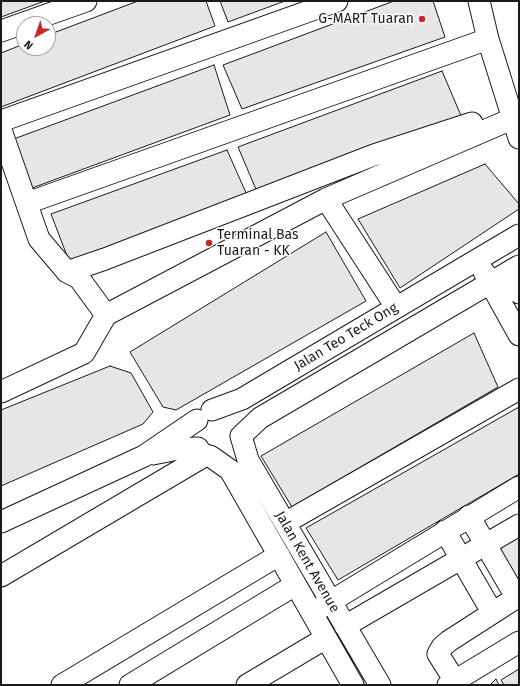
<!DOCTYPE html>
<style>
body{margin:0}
#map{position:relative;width:520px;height:686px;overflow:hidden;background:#fff;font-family:"Fira Sans",sans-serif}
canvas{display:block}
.frame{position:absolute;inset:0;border:2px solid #1a1a1a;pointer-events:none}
.north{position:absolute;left:16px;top:16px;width:40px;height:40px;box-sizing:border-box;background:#fff;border:1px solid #a3a3a3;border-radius:50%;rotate:220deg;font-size:11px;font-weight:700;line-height:16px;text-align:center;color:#1a1a1a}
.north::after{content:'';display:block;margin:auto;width:14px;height:18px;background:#c62828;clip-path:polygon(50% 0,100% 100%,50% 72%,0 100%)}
</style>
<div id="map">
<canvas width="520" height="686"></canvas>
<div class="frame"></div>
<div class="north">N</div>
</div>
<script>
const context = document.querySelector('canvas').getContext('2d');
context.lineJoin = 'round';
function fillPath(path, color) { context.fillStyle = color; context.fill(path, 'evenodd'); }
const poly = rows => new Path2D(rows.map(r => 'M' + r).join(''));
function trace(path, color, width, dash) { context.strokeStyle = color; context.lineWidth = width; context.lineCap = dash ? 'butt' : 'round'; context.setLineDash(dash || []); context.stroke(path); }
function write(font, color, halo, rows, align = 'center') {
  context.font = font + ' "Fira Sans",sans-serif'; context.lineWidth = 3; context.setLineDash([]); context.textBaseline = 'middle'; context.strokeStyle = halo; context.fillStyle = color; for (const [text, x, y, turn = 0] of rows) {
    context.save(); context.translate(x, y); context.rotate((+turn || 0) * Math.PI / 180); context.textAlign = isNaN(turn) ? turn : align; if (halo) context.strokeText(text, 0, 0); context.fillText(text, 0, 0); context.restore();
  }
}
const building = poly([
 [1,1,45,1,1,17,1,1],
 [138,1,206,1,215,26,1,107,1,53,24,44,24,48,48,48,48,35,138,1],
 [220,1,285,1,228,22,220,1],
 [394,1,433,1,445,37,242,109,223,65,394,1],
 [214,65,230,115,32,188,11,140,214,65],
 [442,71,462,118,258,194,238,147,442,71],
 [227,150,247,195,69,261,51,214,227,150],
 [485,164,519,204,519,209,400,288,358,219,485,164],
 [326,232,366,301,176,410,163,407,130,352,326,232],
 [474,333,498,387,292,507,261,456,474,333],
 [110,366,131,373,153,412,143,424,1,486,1,410,110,366],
 [519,407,519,474,338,580,306,528,519,407],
 [519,534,519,585,493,548,519,534],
 [519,669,519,685,504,685,501,680,519,669],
 [496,679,499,685,490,685,496,679]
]);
fillPath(building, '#e6e6e6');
trace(building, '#1a1a1a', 1);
const minor = poly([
 [479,1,488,39,519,138],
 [1,31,86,1],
 [1,121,337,1],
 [1,130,39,239,67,272,79,278,106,315],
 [326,199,396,307],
 [27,203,488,39],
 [67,272,105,259,374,155,472,123],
 [484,272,519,335],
 [508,273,519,293],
 [1,392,84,353,106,315,326,199,514,118],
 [212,410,242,399,519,235],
 [153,454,178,449,198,448],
 [210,456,230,470,353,685],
 [469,516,516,597],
 [1,522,144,456,197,420],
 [285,523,519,389],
 [445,531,492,612],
 [1,576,206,455],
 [320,608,519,487],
 [345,626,519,525],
 [455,681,438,654,442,647,449,641,519,596],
 [62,685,279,555],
 [130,685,295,585],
 [247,685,326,638],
 [380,685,248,460,241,436,260,418,519,266],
 [448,685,519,642]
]);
trace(minor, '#1a1a1a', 23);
trace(minor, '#fff', 21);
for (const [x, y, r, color] of [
 [422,19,4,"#c62828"],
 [209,243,4,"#c62828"]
]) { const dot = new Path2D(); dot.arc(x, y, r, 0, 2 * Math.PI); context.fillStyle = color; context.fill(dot); trace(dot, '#fff', 1.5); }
write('14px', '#1a1a1a', '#fff', [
 ["G-MART Tuaran",414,19],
 ["Terminal Bas",217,235,"left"],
 ["Tuaran - KK",217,251,"left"]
], 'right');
write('14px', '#1a1a1a', '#fff', [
 ["Jalan Teo Teck Ong",346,337,-31],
 ["Jalan Kent Avenue",307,562,60]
]);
</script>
